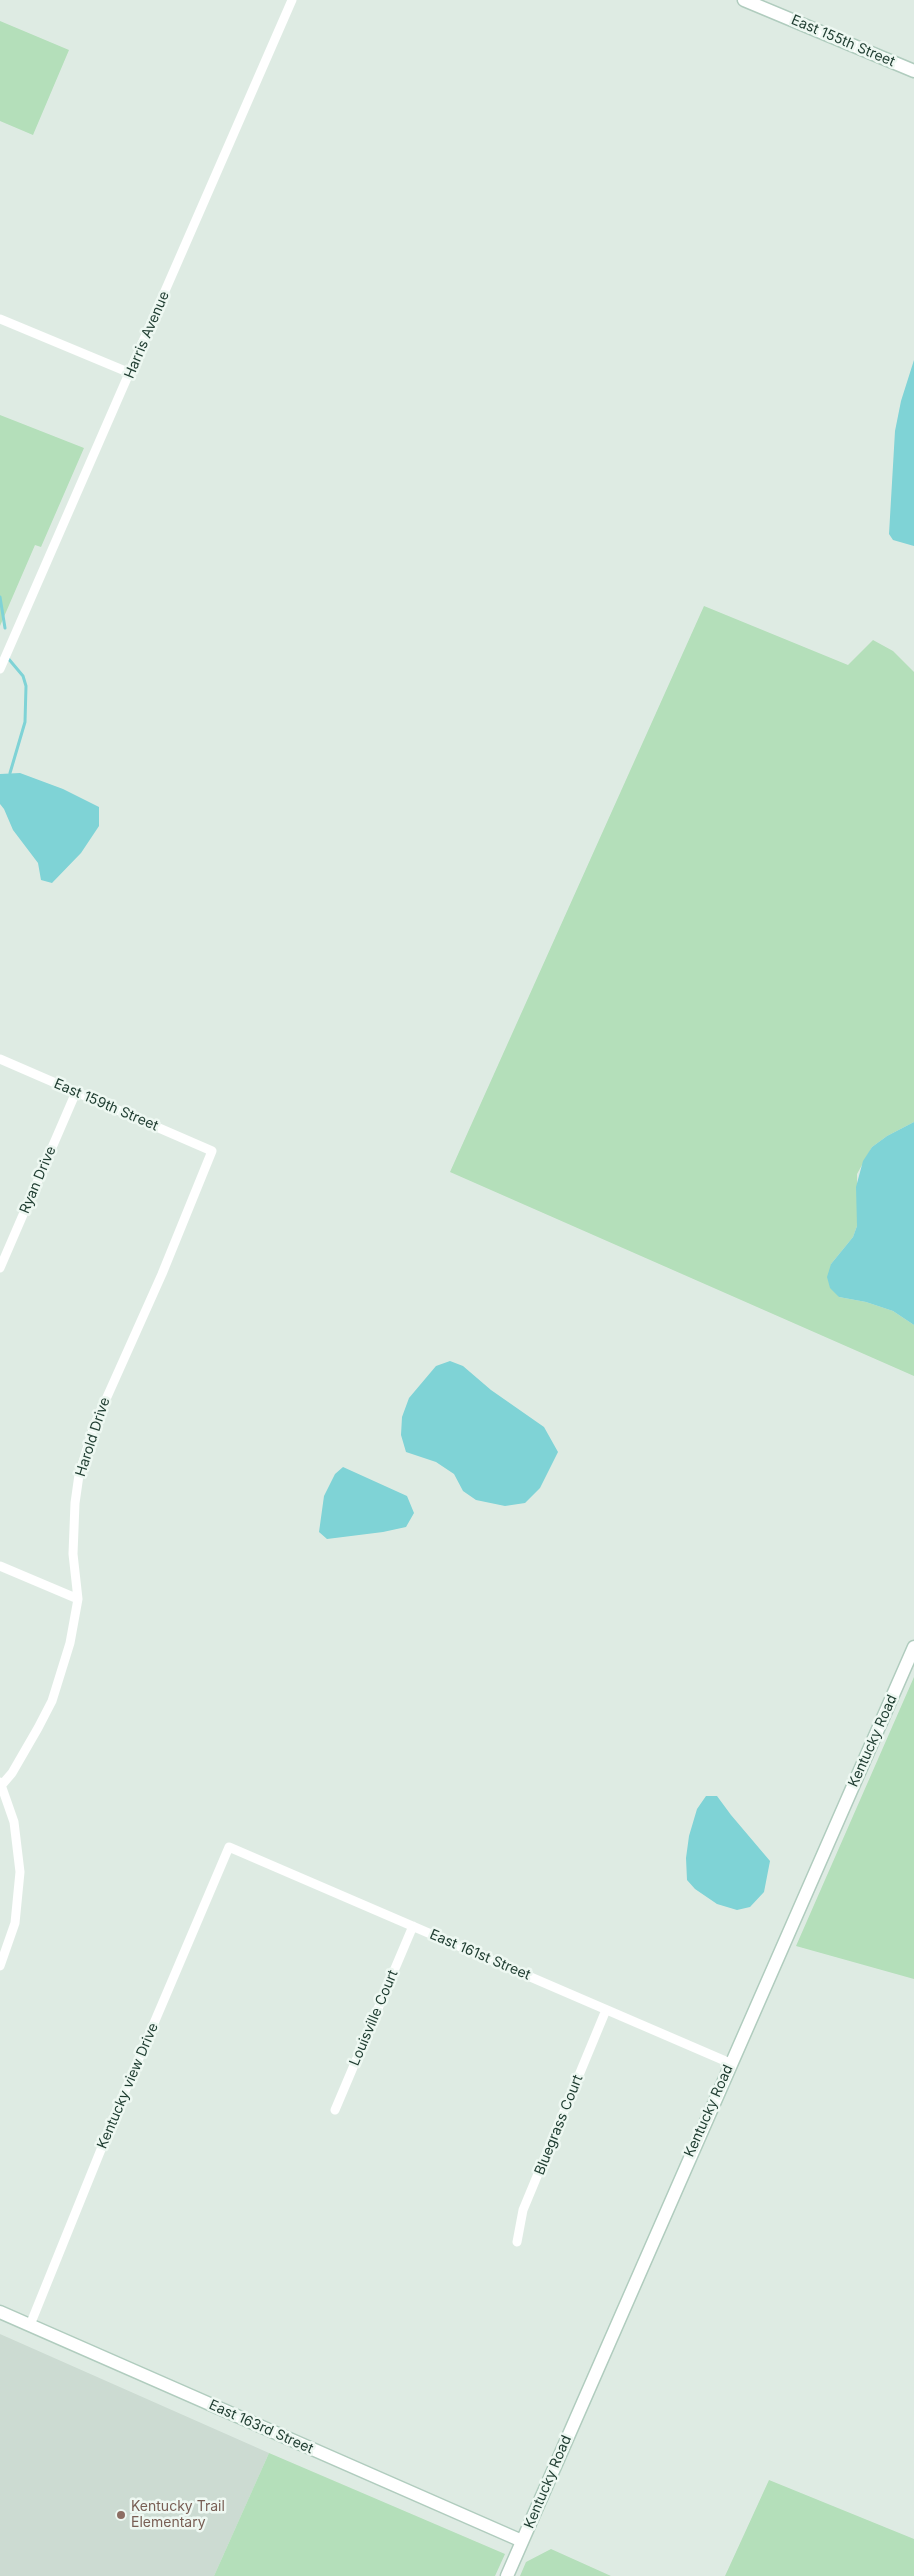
<!DOCTYPE html>
<style>
body{margin:0}
canvas{display:block;background:#deebe3}
</style>
<canvas width="914" height="2576"></canvas>
<script>
const context = document.querySelector('canvas').getContext('2d');
context.lineJoin = 'round';
function fillPath(path, color) { context.fillStyle = color; context.fill(path, 'evenodd'); }
const poly = rows => new Path2D(rows.map(r => 'M' + r).join(''));
function trace(path, color, width, dash) { context.strokeStyle = color; context.lineWidth = width; context.lineCap = dash ? 'butt' : 'round'; context.setLineDash(dash || []); context.stroke(path); }
function write(font, color, halo, rows, align = 'center') {
  context.font = font + ' Inter,sans-serif'; context.lineWidth = 5; context.setLineDash([]); context.textBaseline = 'middle'; context.strokeStyle = halo; context.fillStyle = color; for (const [text, x, y, turn = 0] of rows) {
    context.save(); context.translate(x, y); context.rotate((+turn || 0) * Math.PI / 180); context.textAlign = isNaN(turn) ? turn : align; if (halo) context.strokeText(text, 0, 0); context.fillText(text, 0, 0); context.restore();
  }
}
fillPath(poly([
 [0,2334,269,2453,214,2576,0,2576]
]), '#ccdbd2');
fillPath(poly([
 [0,21,69,50,33,135,0,121],
 [0,415,84,448,41,547,35,545,0,626],
 [704,606,848,665,873,640,893,651,914,672,914,1122,887,1136,872,1147,857,1174,857,1226,853,1237,831,1264,839,1297,866,1302,893,1311,914,1325,914,1376,450,1172],
 [914,1677,914,1979,796,1946],
 [269,2453,505,2554,495,2576,214,2576],
 [769,2480,914,2539,914,2576,725,2576],
 [551,2549,611,2576,520,2576,526,2562]
]), '#b4dfba');
fillPath(poly([
 [914,360,914,546,893,540,889,534,895,431,901,401],
 [20,773,63,789,99,807,99,826,81,853,52,883,41,880,38,863,13,830,4,809,0,804,0,774],
 [914,1122,914,1325,893,1311,866,1302,839,1297,830,1288,827,1277,831,1264,853,1237,857,1226,856,1187,863,1161,872,1147,887,1136],
 [450,1361,463,1366,491,1390,544,1427,558,1452,540,1488,525,1503,505,1506,476,1500,463,1491,454,1474,436,1462,406,1452,401,1435,402,1417,409,1398,436,1366],
 [343,1467,407,1496,414,1513,406,1527,383,1532,327,1539,319,1532,324,1496,335,1474],
 [706,1796,717,1796,731,1815,770,1861,764,1892,750,1907,737,1910,717,1904,695,1889,687,1880,686,1858,689,1836,697,1809]
]), '#7fd3d6');
trace(poly([
 [0,597,5,628],
 [7,657,23,676,26,686,25,722,10,773]
]), '#7fd3d6', 3);
const secondary = poly([
 [744,0,914,71],
 [0,2312,522,2541],
 [507,2576,914,1647]
]);
trace(secondary, '#b0ccbe', 15);
trace(poly([
 [0,319,130,373],
 [0,669,292,0],
 [0,1059,212,1151,162,1274,94,1426,79,1475,75,1503,73,1554,78,1599,70,1643,52,1701,38,1728,12,1773,0,1787],
 [0,1268,76,1092],
 [0,1566,78,1599],
 [0,1966,15,1923,20,1872,14,1822,0,1782],
 [335,2110,413,1926],
 [517,2242,523,2210,606,2010],
 [30,2325,117,2110,229,1847,730,2063]
]), '#fff', 9);
trace(secondary, '#fff', 12);
for (const [x, y, r, color] of [
 [121,2515,5,"#8d6e63"]
]) { const dot = new Path2D(); dot.arc(x, y, r, 0, 2 * Math.PI); context.fillStyle = color; context.fill(dot); trace(dot, '#eef8f2', 2); }
write('14px', '#1e3c30', '#eef8f2', [
 ["East 155th Street",843,41,23],
 ["Harris Avenue",147,335,-67],
 ["East 159th Street",106,1105,23],
 ["Ryan Drive",38,1180,-67],
 ["Harold Drive",93,1437,-72],
 ["Kentucky Road",873,1741,-66],
 ["East 161st Street",480,1955,23],
 ["Louisville Court",374,2018,-67],
 ["Kentucky view Drive",128,2086,-67],
 ["Kentucky Road",709,2111,-66],
 ["Bluegrass Court",559,2125,-68],
 ["East 163rd Street",261,2427,24],
 ["Kentucky Road",548,2482,-67]
]);
write('14px', '#785e54', '#eef8f2', [
 ["Kentucky Trail",131,2507],
 ["Elementary",131,2523]
], 'left');
</script>
